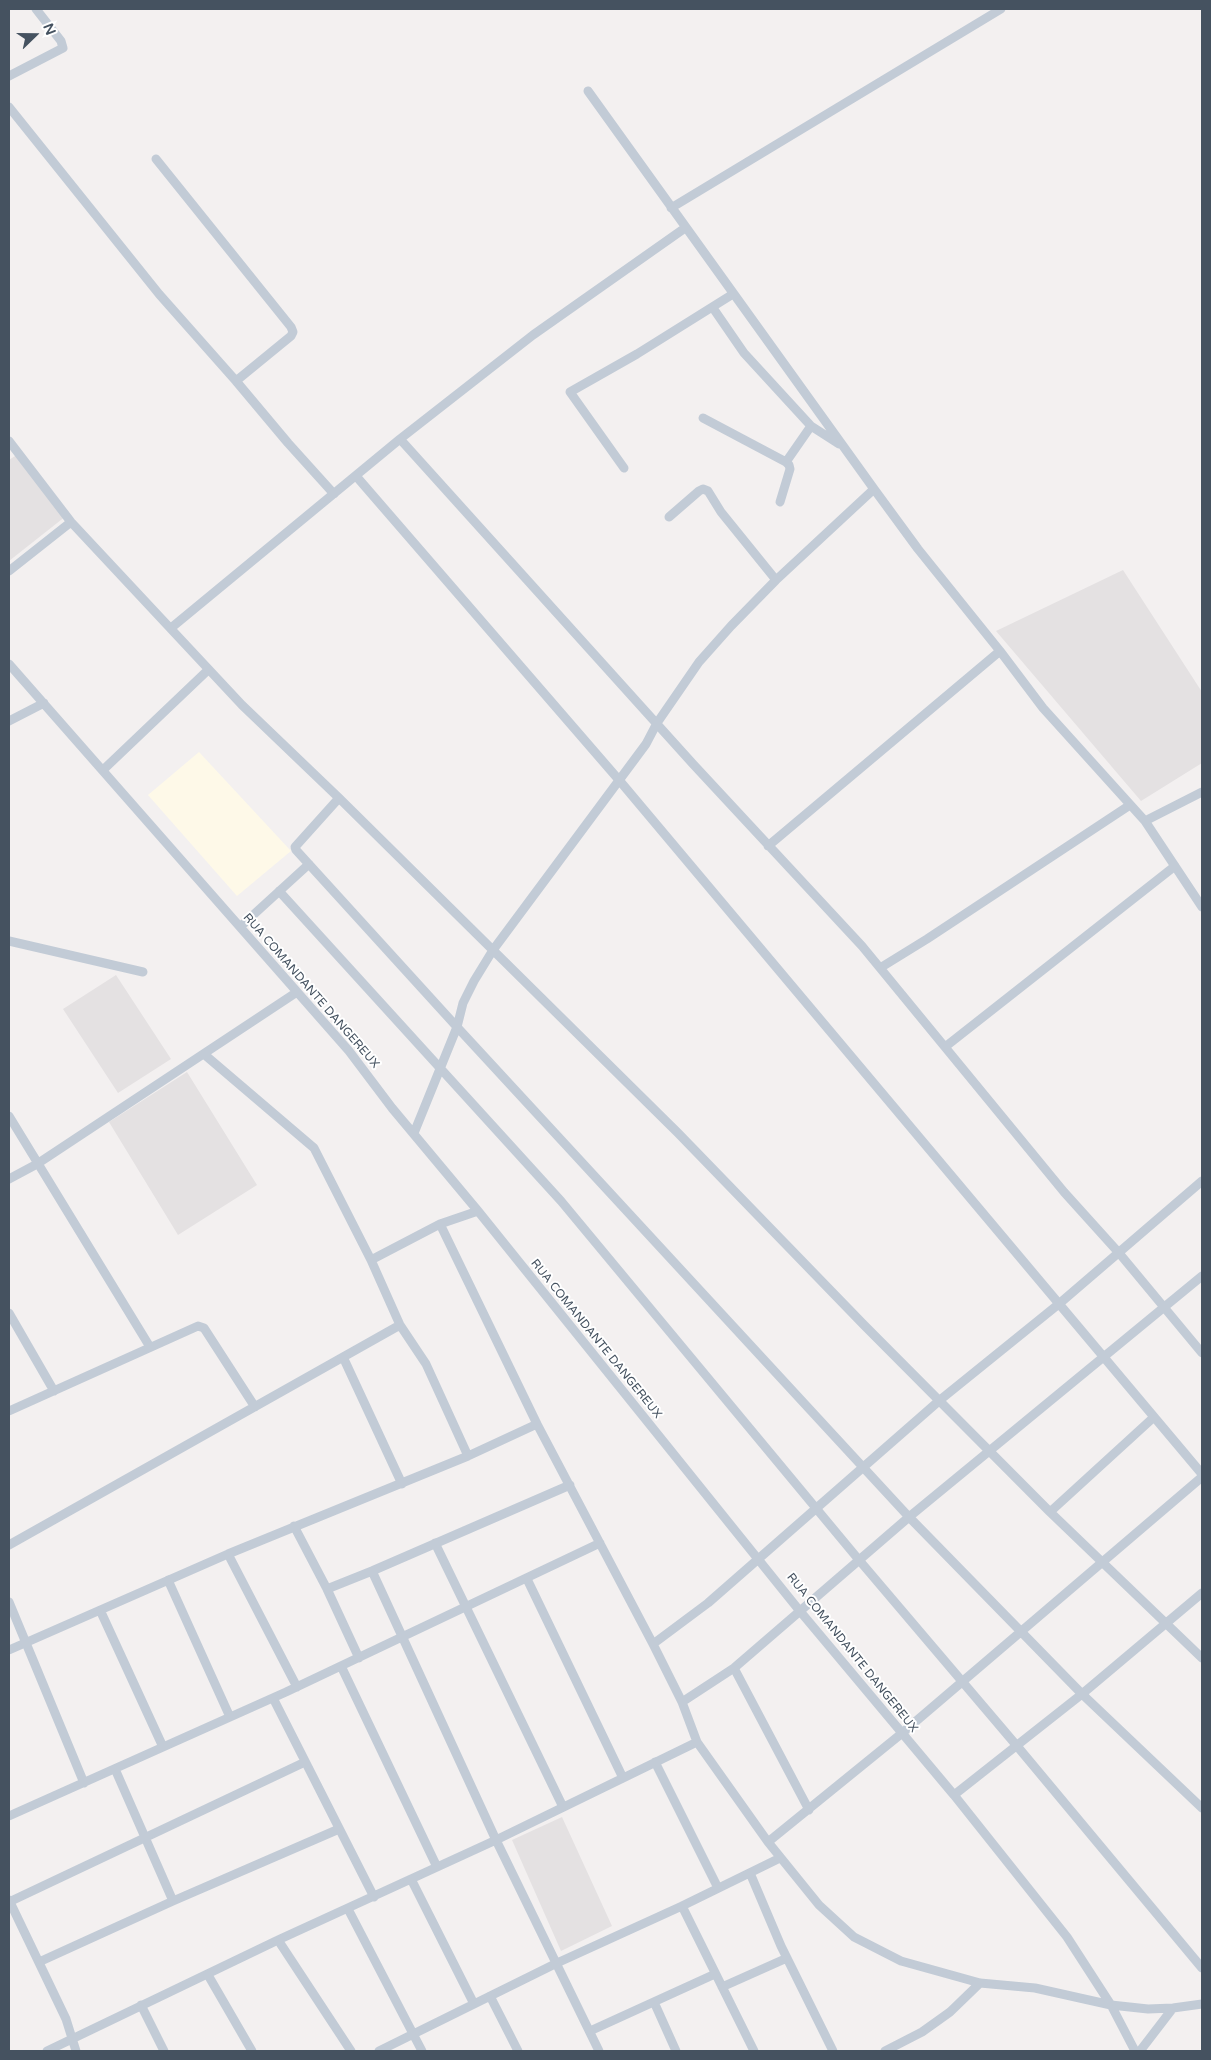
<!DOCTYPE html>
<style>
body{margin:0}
#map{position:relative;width:1211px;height:2060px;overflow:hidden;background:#f3f0f0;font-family:"Varela Round",sans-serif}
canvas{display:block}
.frame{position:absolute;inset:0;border:10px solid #455260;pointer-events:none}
.north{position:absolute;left:10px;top:10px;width:50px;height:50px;-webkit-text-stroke:4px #fff;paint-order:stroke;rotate:68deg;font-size:14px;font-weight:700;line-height:20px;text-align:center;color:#455260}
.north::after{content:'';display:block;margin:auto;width:18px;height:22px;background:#455260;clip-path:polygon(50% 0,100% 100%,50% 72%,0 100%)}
</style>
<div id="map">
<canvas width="1211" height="2060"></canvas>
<div class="frame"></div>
<div class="north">N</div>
</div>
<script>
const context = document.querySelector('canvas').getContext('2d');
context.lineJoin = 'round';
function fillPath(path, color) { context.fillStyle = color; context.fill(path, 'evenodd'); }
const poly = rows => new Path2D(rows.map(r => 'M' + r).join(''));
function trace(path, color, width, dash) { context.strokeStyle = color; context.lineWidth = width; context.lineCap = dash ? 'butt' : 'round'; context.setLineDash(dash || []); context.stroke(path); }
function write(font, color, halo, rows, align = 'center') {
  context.font = font + ' "Varela Round",sans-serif'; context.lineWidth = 4; context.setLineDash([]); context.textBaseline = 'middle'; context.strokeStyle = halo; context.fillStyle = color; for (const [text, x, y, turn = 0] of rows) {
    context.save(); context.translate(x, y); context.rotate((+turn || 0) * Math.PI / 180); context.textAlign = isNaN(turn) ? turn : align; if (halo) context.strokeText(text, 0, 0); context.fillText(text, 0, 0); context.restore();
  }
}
fillPath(poly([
 [199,752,291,851,237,896,148,795]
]), '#fef9e8');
fillPath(poly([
 [18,454,66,516,9,561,9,460],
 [1123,570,1202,692,1202,763,1141,801,996,631],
 [116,975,171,1059,118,1093,63,1009],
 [187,1072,257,1185,178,1235,109,1122],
 [562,1817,612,1926,561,1951,512,1840]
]), '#e4e1e2');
trace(poly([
 [9,76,63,48,61,41,36,9],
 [588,91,874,489],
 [9,107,159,294,236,381,288,443,334,494],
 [156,159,291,327,293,332,291,336,236,381],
 [671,208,1001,9],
 [713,308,744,353,811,426,839,444],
 [703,418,786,462,811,426],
 [400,439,693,764,862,946,1064,1192,1119,1253,1202,1353],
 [9,441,71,522,242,705,339,798,678,1133,864,1325,1050,1512,1202,1658],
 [624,468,570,392,637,354,733,294],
 [356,476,619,780,1202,1474],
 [780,502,790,469,789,465,786,462],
 [669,517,699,491,703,489,708,491,721,512,776,580],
 [9,571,71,522],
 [171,628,400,439,533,335,685,228],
 [9,664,349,1051,392,1108,478,1211,799,1610,954,1795,1067,1937,1111,2005,1135,2051],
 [9,721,44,703],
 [103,770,208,670],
 [339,798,295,847,296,850,457,1027,909,1517,1082,1694,1202,1808],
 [1145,821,1202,792],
 [768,846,1000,651],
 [279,891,561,1201,859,1560,1017,1746,1202,1968],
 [240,927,309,864],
 [9,941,143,972],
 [880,968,927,939,1130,805],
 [945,1047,1175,866],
 [205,1055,314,1148,371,1260,400,1325,426,1364,468,1456],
 [9,1116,150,1347],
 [414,1133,457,1027,463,1003,474,981,493,950,646,744,657,723,699,662,731,626,776,580,874,489,918,549,1000,651,1043,708,1145,821,1202,907],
 [9,1179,37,1164,297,992],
 [440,1224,537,1424,653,1644,682,1702,697,1742,768,1842,819,1905,854,1937,901,1961,980,1983,1035,1988,1111,2005,1148,2009,1173,2008,1202,2004],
 [371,1260,440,1224,478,1211],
 [9,1313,54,1391],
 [343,1357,402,1484],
 [9,1411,198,1326,204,1328,255,1407],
 [1050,1512,1154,1417],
 [294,1526,327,1589,372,1571,570,1485],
 [435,1543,563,1807],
 [9,1545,400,1325],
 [228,1554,297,1687],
 [372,1571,496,1840,599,2051],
 [527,1579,623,1778],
 [168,1580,230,1717],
 [327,1589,359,1658],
 [9,1602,84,1783],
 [100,1610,163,1747],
 [653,1644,708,1603,940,1400,1060,1303,1202,1181],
 [9,1650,228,1554,468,1456,537,1424],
 [341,1666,437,1867],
 [734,1668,809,1810],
 [273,1698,374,1897],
 [682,1702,734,1668,909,1517,1202,1276],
 [655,1762,718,1888],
 [115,1769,173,1901],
 [954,1795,1082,1694,1202,1593],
 [9,1816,286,1692,600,1543],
 [768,1842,901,1734,1202,1477],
 [750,1873,781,1946,833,2051],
 [411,1879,474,2004],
 [9,1900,66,2019,76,2051],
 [9,1902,305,1762],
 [682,1906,754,2051],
 [348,1909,422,2051],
 [278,1940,351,2051],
 [39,1962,173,1901,339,1829],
 [208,1975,252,2051],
 [722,1987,787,1958],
 [490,1996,518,2051],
 [654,2002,676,2051],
 [141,2005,164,2051],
 [590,2031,715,1974],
 [47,2051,278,1940,496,1840,697,1742],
 [379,2051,557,1963,682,1906,780,1858],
 [885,2051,922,2032,950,2012,980,1983],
 [1140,2051,1173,2008]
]), '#c2cbd6', 9);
write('12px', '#455260', '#fff', [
 ["RUA COMANDANTE DANGEREUX",311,991,49],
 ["RUA COMANDANTE DANGEREUX",596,1339,51],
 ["RUA COMANDANTE DANGEREUX",852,1653,51]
]);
</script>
